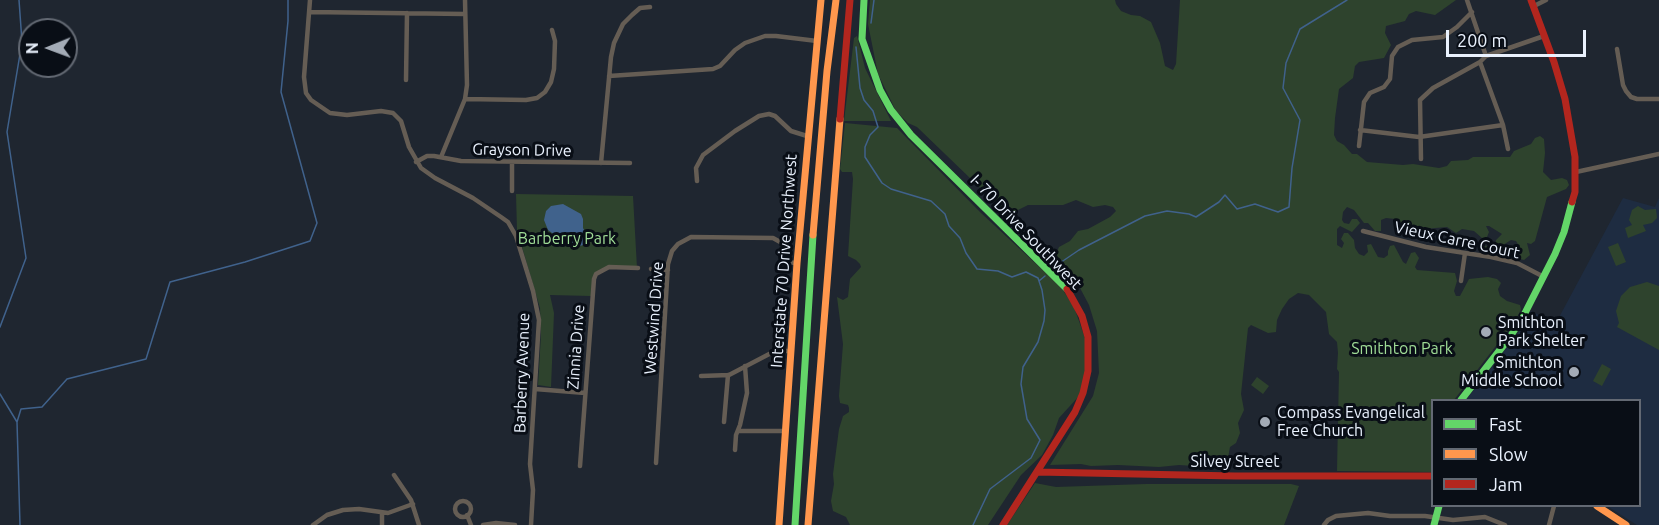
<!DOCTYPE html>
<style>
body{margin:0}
#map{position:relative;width:1659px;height:525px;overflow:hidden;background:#1f2630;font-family:Ubuntu,sans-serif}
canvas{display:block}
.legend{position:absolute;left:1431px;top:399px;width:210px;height:108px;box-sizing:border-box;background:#090e16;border:2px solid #636973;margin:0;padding:8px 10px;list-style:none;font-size:18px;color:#eaf2fe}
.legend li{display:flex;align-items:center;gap:12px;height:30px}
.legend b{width:30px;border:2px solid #636973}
.north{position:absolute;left:18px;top:18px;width:60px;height:60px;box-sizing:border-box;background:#090e16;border:2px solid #636973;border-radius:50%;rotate:269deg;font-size:16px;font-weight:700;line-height:24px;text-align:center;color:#eaf2fe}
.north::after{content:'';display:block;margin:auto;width:21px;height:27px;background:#a3abb6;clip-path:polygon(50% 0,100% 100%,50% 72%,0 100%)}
.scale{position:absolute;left:1446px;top:30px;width:140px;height:27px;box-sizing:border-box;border:3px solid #eaf2fe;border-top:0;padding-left:8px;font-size:18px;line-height:21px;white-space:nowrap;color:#eaf2fe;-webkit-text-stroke:4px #090e16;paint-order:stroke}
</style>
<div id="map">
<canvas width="1659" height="525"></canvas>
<ul class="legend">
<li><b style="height:8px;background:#63d668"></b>Fast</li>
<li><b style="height:8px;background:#ff974d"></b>Slow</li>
<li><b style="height:8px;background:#b3261e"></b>Jam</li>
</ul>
<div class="north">N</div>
<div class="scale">200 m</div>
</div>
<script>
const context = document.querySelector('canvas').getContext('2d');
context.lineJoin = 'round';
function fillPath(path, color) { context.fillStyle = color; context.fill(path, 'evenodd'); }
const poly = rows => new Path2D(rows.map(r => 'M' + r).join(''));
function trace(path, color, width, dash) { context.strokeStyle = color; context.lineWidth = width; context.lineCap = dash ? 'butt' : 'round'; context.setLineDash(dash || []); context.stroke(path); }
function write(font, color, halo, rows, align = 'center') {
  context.font = font + ' Ubuntu,sans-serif'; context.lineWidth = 6; context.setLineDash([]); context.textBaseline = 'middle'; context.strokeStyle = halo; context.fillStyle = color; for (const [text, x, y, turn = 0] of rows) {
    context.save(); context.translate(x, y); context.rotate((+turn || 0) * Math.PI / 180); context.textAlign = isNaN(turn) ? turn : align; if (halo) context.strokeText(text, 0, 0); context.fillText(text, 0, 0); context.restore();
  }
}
fillPath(poly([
 [1623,198,1655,207,1659,198,1659,525,1637,525,1607,506,1640,506,1640,400,1466,400,1521,329,1531,311,1556,323]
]), '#1e2c41');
fillPath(poly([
 [870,0,1115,0,1116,4,1121,11,1131,15,1140,16,1151,22,1160,43,1165,66,1173,70,1176,64,1180,0,1456,0,1435,15,1416,11,1409,14,1405,21,1386,26,1385,33,1391,45,1384,58,1359,62,1355,66,1353,78,1339,89,1335,118,1334,135,1337,141,1344,145,1352,154,1357,154,1367,162,1403,165,1413,164,1439,168,1447,166,1451,161,1468,160,1473,157,1510,157,1514,151,1531,144,1535,138,1540,136,1544,139,1545,153,1543,172,1551,180,1562,178,1567,180,1569,185,1566,189,1547,197,1535,241,1531,244,1527,243,1530,255,1524,260,1506,255,1507,252,1517,250,1519,246,1516,241,1511,240,1503,245,1503,252,1500,254,1486,252,1484,249,1484,246,1495,247,1496,240,1502,234,1489,226,1486,226,1489,232,1487,237,1483,239,1474,231,1462,229,1456,233,1447,227,1412,230,1395,219,1386,218,1381,220,1381,231,1375,231,1368,223,1364,223,1354,210,1347,207,1343,212,1342,220,1344,223,1349,224,1352,219,1357,219,1360,223,1352,232,1340,226,1337,229,1337,245,1342,248,1344,243,1341,239,1344,233,1348,233,1354,240,1355,248,1359,254,1364,256,1368,252,1367,245,1371,244,1378,257,1384,258,1388,255,1388,251,1390,246,1394,245,1403,262,1406,264,1411,253,1415,252,1419,258,1415,267,1417,270,1455,273,1457,281,1454,291,1456,296,1460,296,1469,279,1488,277,1497,279,1501,283,1498,289,1500,296,1507,301,1520,305,1521,309,1516,320,1454,400,1432,400,1432,472,1337,471,1339,372,1337,369,1338,353,1337,342,1329,334,1326,312,1309,295,1298,293,1289,299,1282,309,1277,320,1276,332,1268,333,1251,325,1248,328,1241,394,1244,410,1238,423,1240,433,1236,443,1230,447,1226,468,1179,465,1159,467,1118,465,1091,466,1081,464,1050,465,1093,396,1099,373,1097,331,1089,305,1080,288,1053,261,1059,247,1070,241,1078,231,1088,229,1110,217,1116,211,1113,207,1105,205,1093,207,1076,200,1063,205,1028,205,1014,212,999,206,917,127,908,123,896,111,878,74,868,24],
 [857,36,865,68,891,121,844,121,854,38],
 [845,123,897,128,981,213,1061,287,1074,307,1085,338,1087,360,1085,383,1079,396,1059,418,1053,435,1042,455,1021,475,988,525,850,525,846,517,833,511,831,501,834,484,833,474,839,429,843,416,849,412,849,408,848,405,840,403,839,396,843,344,837,297,843,300,848,297,850,279,861,267,860,264,856,260,848,256,853,179,852,172,842,172,840,169],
 [516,194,633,196,637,268,609,267,596,274,591,296,550,295,554,313,551,387,538,385,541,335,540,308,517,230],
 [1638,206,1645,210,1656,209,1657,218,1652,223,1643,225,1646,231,1628,238,1625,228,1632,225,1629,220,1632,210],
 [1618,243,1626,262,1616,266,1608,247],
 [1647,282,1659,286,1659,350,1617,327,1619,323,1616,311,1621,296,1630,287],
 [1602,364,1611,369,1602,386,1593,381],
 [1257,377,1269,386,1263,394,1251,385],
 [1035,483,1056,487,1146,484,1291,484,1299,486,1284,525,1007,525]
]), '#2e432d');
fillPath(poly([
 [563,204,581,214,583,219,583,228,589,239,586,244,580,246,575,243,564,242,548,230,544,220,546,211,551,206]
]), '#40628c');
trace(poly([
 [871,23,874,0],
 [856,47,860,88,864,100,873,111,878,127,870,135,865,147,865,157,882,183,891,189,931,201,945,214,949,226,960,238,966,253,977,269,998,271,1012,277,1026,272,1038,278,1042,290,1045,310,1044,321,1038,342,1023,367,1021,384,1027,419,1040,440,1031,458,990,489,973,525],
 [1054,267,1079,250,1145,216,1167,211,1189,214,1196,217,1219,202,1225,195,1237,209,1255,204,1278,212,1289,207,1292,168,1300,120,1283,88,1286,63,1300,29,1347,0],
 [1039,281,1045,276],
 [0,327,26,258,7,132,22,42,19,0],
 [0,394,17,422,20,525],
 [17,422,21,409,42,407,67,379,146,359,170,282,245,262,310,241,317,223,281,92,288,21,288,0]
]), '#40628c', 1.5);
trace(poly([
 [310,0,304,77,306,93,311,100,330,113,347,115,381,111,393,113,401,121,409,147,421,168,435,178,473,198,501,217,508,222,516,236,533,291,539,320,530,464,533,490,531,525],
 [1467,0,1486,56],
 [1534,6,1546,0],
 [309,12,465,14],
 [1617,49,1623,85,1626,91,1631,97,1637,99,1659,99],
 [609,76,713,69,720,66,735,50,745,43,765,36,776,36,817,41],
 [406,80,407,13],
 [465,99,526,100,537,98,545,92,551,82,554,69,555,41,552,30],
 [1360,130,1419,137,1503,125],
 [1359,146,1364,102,1370,93,1384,87,1390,79,1392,56,1398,47,1412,40,1443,37,1457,27,1472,12],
 [1508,149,1503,125,1480,62,1486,56,1544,36],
 [441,157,465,99,467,85,465,0],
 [1421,159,1420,100,1433,88,1480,62],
 [416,162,427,156,434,156,461,161,630,163],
 [601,163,611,57,614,43,623,24,632,15,640,8,650,7],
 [1576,172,1659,154],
 [697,181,696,168,703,155,735,131,759,116,769,114,775,116,791,131,807,136],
 [512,191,512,162],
 [1363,231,1426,247,1491,257,1517,263,1544,277],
 [651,269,668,270],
 [1461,281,1465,253],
 [701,376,729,375,775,351,791,351],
 [535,389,585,393],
 [724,422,728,375],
 [738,431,785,431],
 [735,450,736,435,740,425,747,393,745,366],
 [656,463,668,264,672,251,678,244,691,237,773,238,782,243,784,262,797,263],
 [580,466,594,279,596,274,609,267,638,268],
 [394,475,411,500,419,525],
 '455 509a8 8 0 1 1 16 0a8 8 0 1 1-16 0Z',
 [382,513,382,525],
 [467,515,471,525],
 [313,525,327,515,343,510,359,509,388,513,413,504],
 [483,525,496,523,515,525],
 [1324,525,1328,520,1336,516,1368,513,1390,516,1425,516,1453,520,1485,517,1505,525],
 [1549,525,1554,506]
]), '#655d54', 4.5);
trace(poly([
 [864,0,862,39,880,90,891,110,911,135,1067,289],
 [1461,400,1510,337,1525,313,1555,254,1564,232,1572,202],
 [795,525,813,235],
 [1434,525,1439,506]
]), '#63d668', 7);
trace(poly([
 [813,235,827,71,836,0],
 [1597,506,1626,525],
 [779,525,797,263,821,0],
 [808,525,840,119]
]), '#ff974d', 7);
trace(poly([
 [1531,0,1554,62,1565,99,1575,157,1575,192,1572,202],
 [840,119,850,0],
 [1037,472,1235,476,1432,476],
 [1003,525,1075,412,1083,393,1088,371,1088,337,1082,316,1067,289]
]), '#b3261e', 7);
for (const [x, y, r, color] of [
 [1486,332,6,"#a3abb6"],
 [1574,372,6,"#a3abb6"],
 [1265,422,6,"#a3abb6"]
]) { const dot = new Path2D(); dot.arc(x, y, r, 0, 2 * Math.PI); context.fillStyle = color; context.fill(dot); trace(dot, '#090e16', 2); }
write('16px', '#eaf2fe', '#090e16', [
 ["Grayson Drive",522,150,1],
 ["I- 70 Drive Southwest",1026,232,46],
 ["Vieux Carre Court",1457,240,12],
 ["Interstate 70 Drive Northwest",784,261,-86],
 ["Westwind Drive",654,318,-86],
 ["Zinnia Drive",576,347,-86],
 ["Barberry Avenue",522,373,-88],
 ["Silvey Street",1235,462]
]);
write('16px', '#a0dd97', '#090e16', [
 ["Barberry Park",567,239],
 ["Smithton Park",1402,349]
]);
write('16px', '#eaf2fe', '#090e16', [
 ["Smithton",1498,323],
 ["Park Shelter",1498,341],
 ["Smithton",1562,363,"right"],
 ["Middle School",1562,381,"right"],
 ["Compass Evangelical",1277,413],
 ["Free Church",1277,431]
], 'left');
</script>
